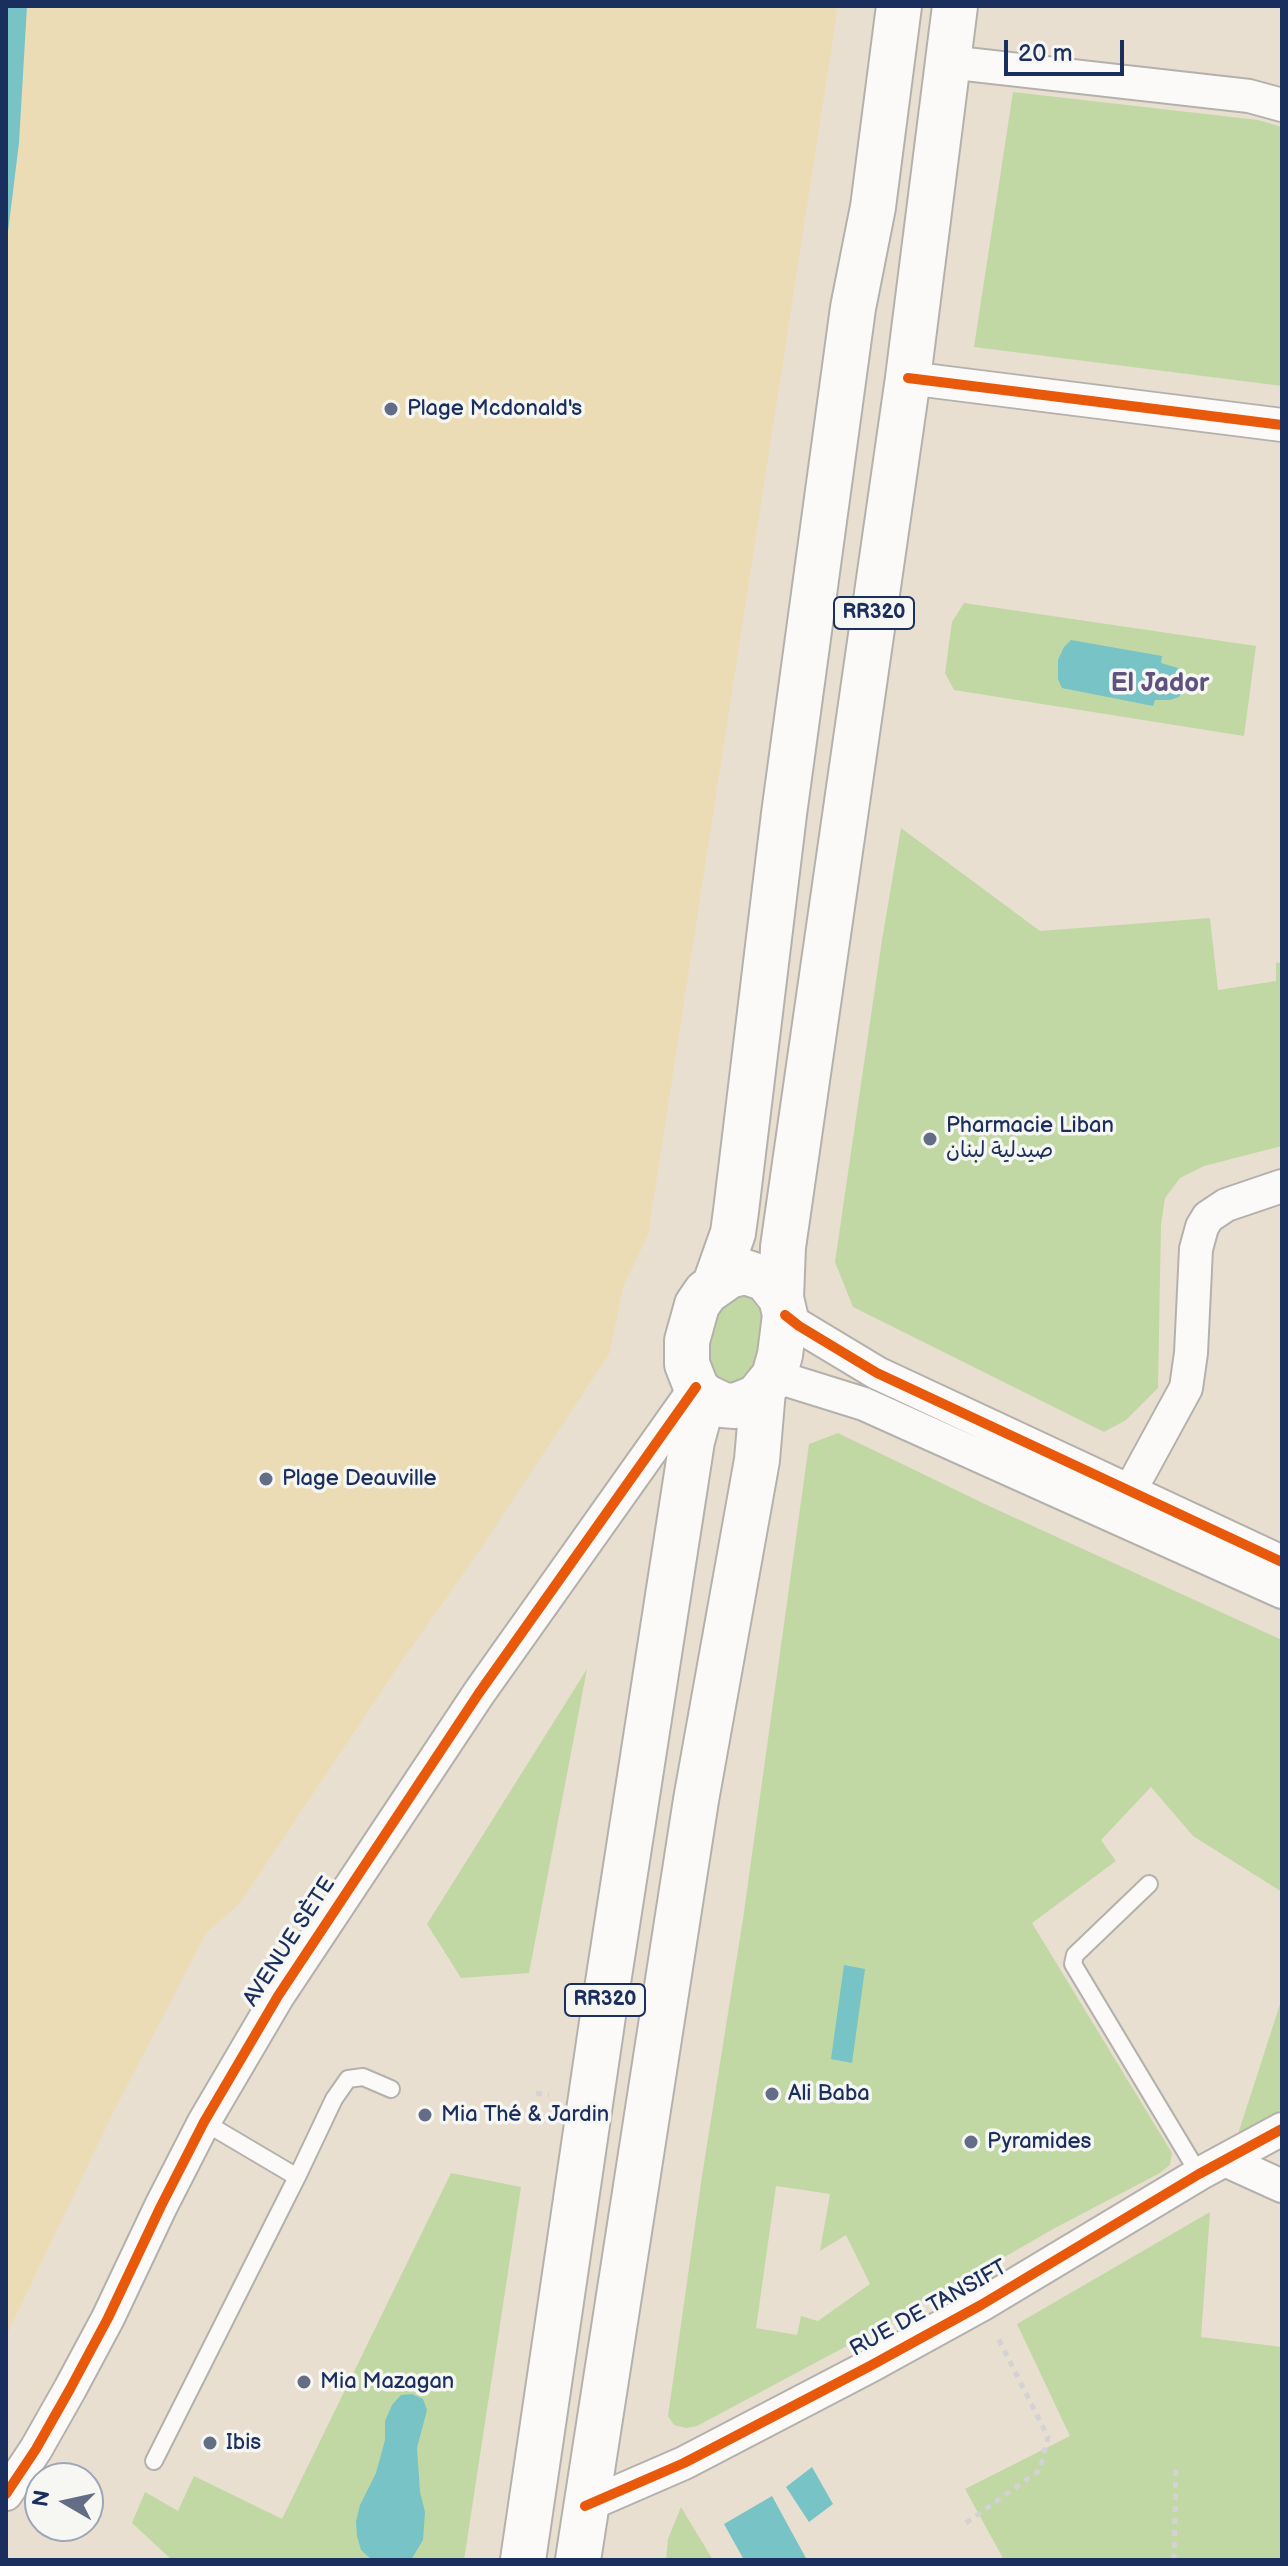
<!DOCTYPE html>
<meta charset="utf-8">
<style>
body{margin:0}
#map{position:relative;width:1288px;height:2566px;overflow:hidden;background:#e8dfd1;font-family:"Balsamiq Sans",sans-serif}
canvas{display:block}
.frame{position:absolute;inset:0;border:8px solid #1b2f5e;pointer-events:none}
.north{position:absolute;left:24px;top:2462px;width:80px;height:80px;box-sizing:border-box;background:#f6f6f2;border:2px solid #9ea6b7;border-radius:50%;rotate:279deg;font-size:22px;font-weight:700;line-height:32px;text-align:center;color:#1b2f5e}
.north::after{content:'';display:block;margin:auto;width:28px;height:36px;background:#636d86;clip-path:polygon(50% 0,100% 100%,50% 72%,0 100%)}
.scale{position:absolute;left:1004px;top:40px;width:120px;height:36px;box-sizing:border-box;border:4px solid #1b2f5e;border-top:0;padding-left:10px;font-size:24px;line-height:28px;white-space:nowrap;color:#1b2f5e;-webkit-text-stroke:6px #f6f6f2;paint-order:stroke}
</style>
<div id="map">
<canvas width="1288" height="2566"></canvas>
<div class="frame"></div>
<div class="north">N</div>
<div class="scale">20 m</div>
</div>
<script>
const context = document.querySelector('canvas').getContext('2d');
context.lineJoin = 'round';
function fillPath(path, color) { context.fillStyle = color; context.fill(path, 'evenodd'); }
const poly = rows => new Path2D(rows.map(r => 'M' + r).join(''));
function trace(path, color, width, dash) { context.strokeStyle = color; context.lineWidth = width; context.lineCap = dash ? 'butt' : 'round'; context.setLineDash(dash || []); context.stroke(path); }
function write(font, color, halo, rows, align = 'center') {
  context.font = font + ' "Balsamiq Sans","Playpen Sans Arabic",sans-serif'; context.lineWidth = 7; context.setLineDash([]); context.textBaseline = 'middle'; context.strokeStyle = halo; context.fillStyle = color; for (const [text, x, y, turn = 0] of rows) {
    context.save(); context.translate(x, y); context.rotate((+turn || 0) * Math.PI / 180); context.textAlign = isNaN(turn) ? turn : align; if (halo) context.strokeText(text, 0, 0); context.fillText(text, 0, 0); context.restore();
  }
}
fillPath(poly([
 [1013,92,1258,120,1282,127,1282,386,974,347],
 [964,603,1256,646,1244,736,954,690,945,673,952,622],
 [901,828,1040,931,1210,918,1218,990,1276,981,1276,963,1282,962,1282,1146,1204,1166,1180,1178,1165,1198,1161,1225,1158,1388,1126,1420,1104,1432,853,1307,835,1262,882,940],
 [744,1288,771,1312,755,1380,719,1390,702,1358,711,1315],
 [838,1433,989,1506,1282,1640,1282,1892,1193,1836,1151,1787,1101,1840,1116,1861,1032,1923,1172,2153,1170,2165,1160,2173,1055,2228,886,2325,697,2426,686,2428,674,2425,668,2416,702,2176,743,1919,809,1444],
 [776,2186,830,2194,820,2251,846,2235,870,2284,818,2321,801,2316,797,2335,756,2328],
 [587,1669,529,1973,461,1978,427,1924],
 [1282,1998,1282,2109,1238,2134],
 [451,2173,521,2187,464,2560,172,2560,132,2523,145,2492,178,2511,194,2476,282,2519],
 [1210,2212,1201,2337,1282,2347,1282,2560,1004,2560,965,2489,1070,2436,1017,2324],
 [681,2507,713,2560,666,2560,668,2539]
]), '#c1d8a4');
fillPath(poly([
 [27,6,838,6,648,1235,624,1285,609,1354,478,1553,401,1662,240,1903,206,1933,112,2115,6,2336,6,248,19,143]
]), '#ebdcb5');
fillPath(poly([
 [6,6,27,6,19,143,6,248],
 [1071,640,1162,656,1161,663,1178,668,1184,674,1183,691,1179,697,1170,700,1155,700,1153,706,1062,688,1058,679,1058,660,1064,647],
 [844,1965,865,1969,852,2063,831,2059],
 [412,2394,423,2399,427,2410,417,2448,420,2492,425,2512,423,2540,411,2560,372,2560,361,2550,357,2536,356,2521,360,2505,376,2473,385,2440,385,2421,392,2405,401,2395],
 [812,2467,833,2504,809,2522,786,2487],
 [772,2496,807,2560,744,2560,724,2524]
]), '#78c3c5');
const service = poly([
 [1149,1884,1075,1955,1073,1964,1199,2174],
 [297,2177,334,2099,348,2079,363,2077,391,2089],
 [154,2461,297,2177,204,2122]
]);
const minor = poly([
 [948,62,1249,96,1282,105],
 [908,378,1282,425],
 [785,1315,799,1326,877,1373,1282,1562],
 [774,1376,864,1404,1282,1592],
 [1120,1509,1186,1388,1191,1353,1196,1249,1202,1227,1208,1217,1226,1205,1282,1186],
 [1227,2161,1282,2186],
 [6,2494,36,2449,70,2389,108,2318,161,2206,204,2122,278,1996,479,1693,696,1387],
 [585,2506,684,2463,870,2366,981,2305,1199,2174,1282,2129]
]);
const trunk = poly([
 [715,1284,733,1233,736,1211,784,814,853,308,873,207,899,6],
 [781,1298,766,1279,745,1272,729,1276,706,1292,697,1305,687,1341,687,1364,696,1387,704,1396,723,1405,735,1406,757,1397,774,1376,780,1355,785,1315,781,1298,783,1247,908,378,955,6],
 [523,2560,605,2002,692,1441,704,1396],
 [578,2560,696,1800,757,1460,763,1390]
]);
trace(service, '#b4b1ac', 20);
trace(minor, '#b4b1ac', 36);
trace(trunk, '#b4b1ac', 48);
trace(poly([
 [536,2093,549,2095],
 [966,2523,1040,2470,1048,2437,998,2338],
 [1174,2560,1176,2465]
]), '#d4d2d2', 5, [6, 6]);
trace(service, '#fcfaf8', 16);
trace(minor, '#fcfaf8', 32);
trace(trunk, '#fcfaf8', 44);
trace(poly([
 [908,378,1282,425],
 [785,1315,799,1326,877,1373,1282,1562],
 [6,2494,36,2449,70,2389,108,2318,161,2206,204,2122,278,1996,479,1693,696,1387],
 [585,2506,684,2463,870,2366,981,2305,1199,2174,1282,2129]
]), '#e8590c', 10);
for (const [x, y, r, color] of [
 [391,409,8,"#636d86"],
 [930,1139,8,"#636d86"],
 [266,1479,8,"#636d86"],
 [772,2094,8,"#636d86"],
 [425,2115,8,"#636d86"],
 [971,2142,8,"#636d86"],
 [304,2382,8,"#636d86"],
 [210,2443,8,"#636d86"]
]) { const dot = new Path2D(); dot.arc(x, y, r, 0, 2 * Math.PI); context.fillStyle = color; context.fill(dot); trace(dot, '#f6f6f2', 3); }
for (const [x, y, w] of [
 [874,613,80],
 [605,2000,80]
]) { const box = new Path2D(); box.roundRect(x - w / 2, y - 16, w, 32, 6); context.fillStyle = '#f6f6f2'; context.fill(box); trace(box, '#1b2f5e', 2); }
write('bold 20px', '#1b2f5e', null, [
 ["RR320",874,613],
 ["RR320",605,2000]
]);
write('22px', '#1b2f5e', '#f6f6f2', [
 ["Plage Mcdonald's",407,409],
 ["Pharmacie Liban",946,1126],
 ["صيدلية لبنان",946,1151],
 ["Plage Deauville",282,1479],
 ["Ali Baba",788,2094],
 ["Mia Thé & Jardin",441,2115],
 ["Pyramides",987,2142],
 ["Mia Mazagan",320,2382],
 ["Ibis",226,2443]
], 'left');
write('22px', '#1b2f5e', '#f6f6f2', [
 ["AVENUE SÈTE",290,1942,-57],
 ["RUE DE TANSIFT",929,2309,-29]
]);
write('bold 26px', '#5e537e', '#f6f6f2', [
 ["El Jador",1160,684]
]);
</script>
